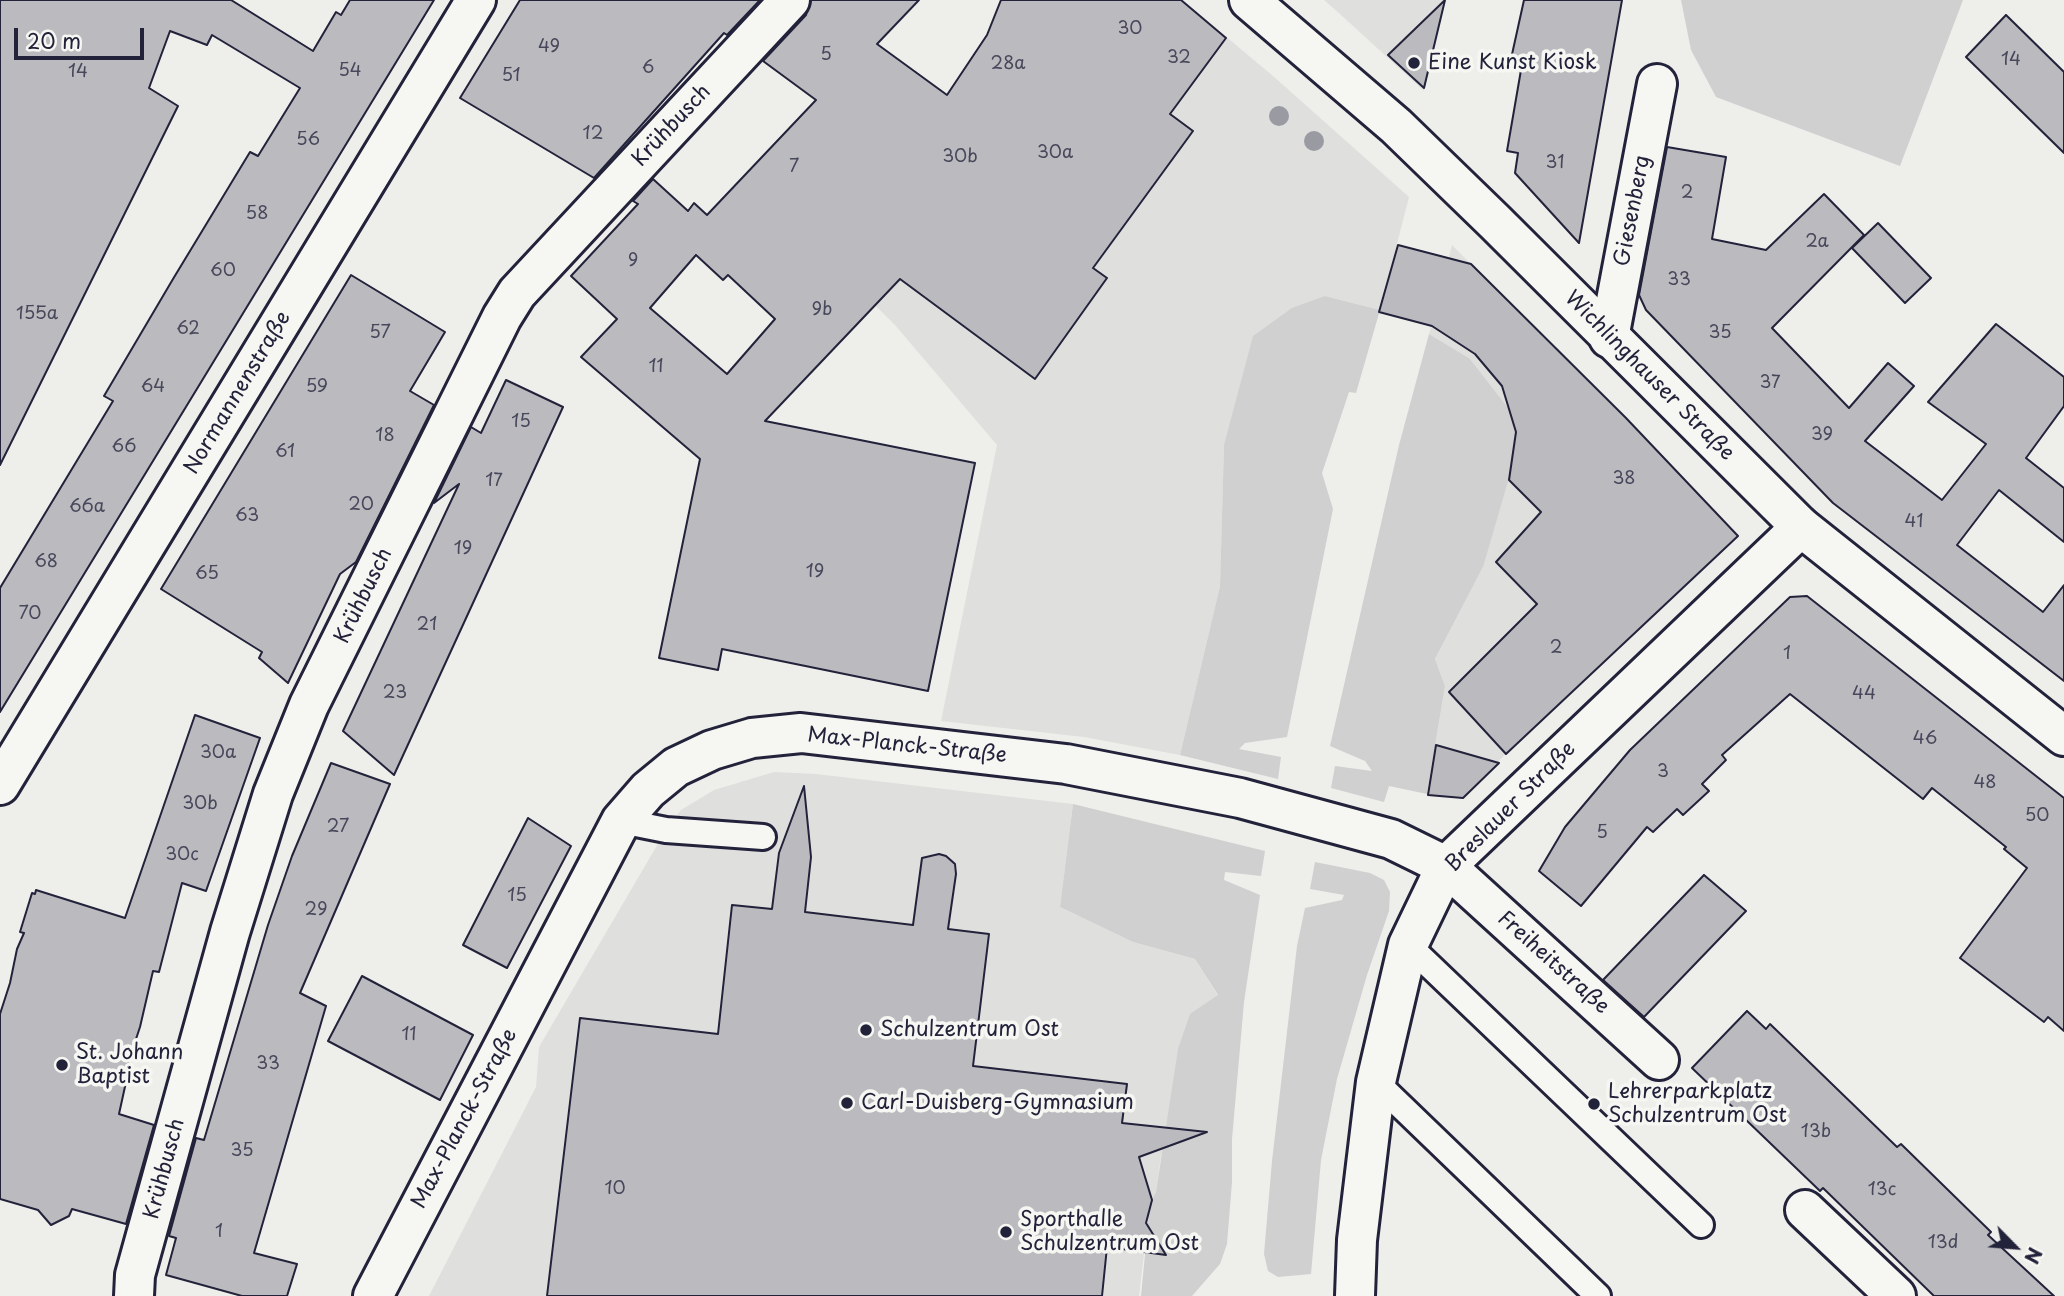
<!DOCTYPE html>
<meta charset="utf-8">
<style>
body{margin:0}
#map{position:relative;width:2064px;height:1296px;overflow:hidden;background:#eeeeeb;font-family:"Playpen Sans",sans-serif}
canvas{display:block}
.north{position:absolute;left:1980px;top:1212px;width:70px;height:70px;-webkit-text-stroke:5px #f6f6f2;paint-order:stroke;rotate:115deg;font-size:19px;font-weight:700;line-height:28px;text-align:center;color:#22223b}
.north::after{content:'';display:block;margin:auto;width:24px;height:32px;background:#22223b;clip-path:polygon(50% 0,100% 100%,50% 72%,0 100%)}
.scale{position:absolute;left:14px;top:28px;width:130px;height:32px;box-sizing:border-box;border:4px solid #22223b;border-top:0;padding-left:9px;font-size:21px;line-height:24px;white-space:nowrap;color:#22223b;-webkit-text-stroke:5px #f6f6f2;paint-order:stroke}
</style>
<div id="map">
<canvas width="2064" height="1296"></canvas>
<div class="north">N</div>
<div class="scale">20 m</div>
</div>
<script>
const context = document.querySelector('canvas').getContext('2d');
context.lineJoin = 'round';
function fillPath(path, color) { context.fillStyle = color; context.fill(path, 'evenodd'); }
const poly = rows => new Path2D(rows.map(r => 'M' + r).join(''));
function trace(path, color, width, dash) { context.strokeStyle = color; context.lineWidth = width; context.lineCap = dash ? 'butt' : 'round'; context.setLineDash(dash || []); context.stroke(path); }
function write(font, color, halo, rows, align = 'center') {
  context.font = font + ' "Playpen Sans",sans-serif'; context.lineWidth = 7; context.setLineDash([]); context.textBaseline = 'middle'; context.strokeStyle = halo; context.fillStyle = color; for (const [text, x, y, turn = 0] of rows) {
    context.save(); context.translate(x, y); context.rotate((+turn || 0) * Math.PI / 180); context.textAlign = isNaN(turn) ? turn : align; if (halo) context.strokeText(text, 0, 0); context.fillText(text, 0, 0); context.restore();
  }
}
fillPath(poly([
 [1324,0,1445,0,1424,91,1340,14],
 [1187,4,1273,76,1409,197,1380,310,1325,296,1224,445,1220,586,1180,755,1084,737,941,721,997,445,895,325,811,242,1009,245],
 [1452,245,1739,536,1459,798,1427,794,1445,686,1435,659,1483,567,1469,358,1429,334],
 [774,772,816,774,1073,804,1060,907,1133,942,1195,959,1218,996,1161,1156,1156,1192,1150,1203,1139,1296,429,1296,536,1087,539,1047,666,830,681,810,714,790]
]), '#dfdfde');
fillPath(poly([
 [1681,0,1963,0,1900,166,1716,97,1691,50],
 [1325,296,1380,310,1356,393,1349,392,1322,473,1333,509,1287,737,1245,743,1239,749,1281,757,1278,779,1180,755,1220,586,1224,445,1253,336,1292,308],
 [1429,334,1469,358,1508,408,1517,433,1513,464,1483,567,1435,659,1445,686,1427,794,1389,786,1384,802,1331,788,1335,766,1372,771,1365,761,1330,746,1399,445],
 [1073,804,1265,851,1261,876,1225,872,1224,880,1260,895,1244,1002,1232,1139,1232,1182,1227,1244,1220,1264,1192,1296,1141,1296,1150,1203,1156,1192,1178,1049,1190,1014,1218,995,1195,959,1133,942,1060,907],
 [1315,862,1370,873,1384,880,1390,892,1389,911,1367,975,1337,1079,1321,1160,1311,1274,1278,1277,1268,1271,1264,1254,1272,1161,1297,946,1305,908,1342,900,1344,895,1310,889]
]), '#d0d0d1');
const building = poly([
 [0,0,231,0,313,51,336,12,341,15,350,0,434,0,0,712,0,588,113,401,104,396,173,279,250,152,258,156,300,88,212,35,207,45,170,31,149,88,178,106,0,465,0,0],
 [520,0,760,0,727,35,724,33,594,178,460,98,520,0],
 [811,0,919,0,877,44,947,95,987,35,1001,0,1181,0,1226,38,1170,114,1193,131,1093,268,1107,278,1035,379,900,279,765,421,975,463,928,691,722,649,718,670,659,658,700,459,581,357,617,319,571,276,638,204,633,201,653,179,688,211,694,203,707,215,816,100,763,61,806,15,811,0],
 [696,255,723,280,728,275,775,319,727,374,650,308,696,255],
 [1445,0,1424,88,1388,55,1445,0],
 [1524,0,1622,0,1579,243,1515,173,1518,153,1507,151,1521,70,1509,68,1524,0],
 [2006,15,2064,72,2064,153,1966,57,2006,15],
 [1667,147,1726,157,1712,239,1766,250,1824,194,1864,235,1772,328,1849,408,1888,363,1914,386,1865,441,1942,500,1986,444,1928,402,1996,324,2064,377,2064,406,2026,458,2064,488,2064,542,1999,490,1957,545,2043,612,2064,585,2064,681,1833,503,1646,310,1639,295,1667,147],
 [1878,223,1931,278,1905,303,1852,248,1878,223],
 [1398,245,1471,264,1626,418,1738,536,1506,754,1449,692,1537,604,1496,562,1541,512,1509,480,1516,432,1502,386,1475,354,1432,326,1379,312,1398,245],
 [351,275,445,332,410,391,434,405,356,562,340,574,288,683,259,658,262,652,161,589,351,275],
 [506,380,563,407,394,775,343,731,459,484,434,503,471,427,481,433,506,380],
 [1807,596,2064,798,2064,1031,2048,1017,2044,1022,1960,958,2027,868,2004,849,2006,847,1932,788,1923,799,1790,694,1722,755,1726,760,1702,784,1709,791,1683,815,1677,809,1653,832,1647,827,1581,906,1539,871,1565,827,1630,750,1790,597,1807,596],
 [195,715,260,738,206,891,182,883,159,972,153,971,140,1027,122,1081,126,1082,119,1114,154,1125,126,1224,72,1209,69,1216,51,1225,38,1210,0,1199,0,1014,10,983,17,949,24,933,20,932,32,893,35,894,36,890,125,918,195,715],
 [1436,745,1499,763,1463,798,1428,795,1436,745],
 [331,763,390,784,300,993,326,1006,254,1253,297,1264,287,1296,242,1296,166,1275,176,1238,169,1236,196,1138,204,1140,268,925,292,856,331,763],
 [804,786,811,857,805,912,913,925,922,858,939,854,946,856,955,864,956,874,948,929,989,934,973,1066,1127,1084,1122,1123,1207,1132,1139,1157,1152,1200,1146,1223,1166,1255,1107,1247,1102,1296,547,1296,580,1018,718,1034,732,905,772,909,779,853,804,786],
 [528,818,571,846,507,968,463,945,528,818],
 [1704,875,1746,911,1644,1017,1603,980,1704,875],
 [362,976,473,1035,440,1100,328,1041,362,976],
 [1747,1011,1766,1029,1770,1024,1897,1147,1901,1144,1991,1232,1988,1235,2054,1296,1934,1296,1823,1188,1820,1191,1692,1068,1747,1011]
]);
fillPath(building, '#bbbbbf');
trace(building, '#22223b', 2);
const lane = poly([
 [621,821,666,830,763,837],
 [1408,945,1701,1225],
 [1376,1082,1598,1296]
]);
const street = poly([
 [1609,338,1657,84],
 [0,785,476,0],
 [1805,1210,1896,1296],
 [134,1296,135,1275,230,932,273,794,309,705,502,317,517,293,790,0],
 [373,1296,621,821,648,790,676,767,712,750,752,738,801,733,1066,764,1240,798,1391,839,1446,866,1659,1060],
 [1355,1296,1357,1240,1376,1082,1408,945,1446,866,1801,527]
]);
const secondary = poly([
 [1249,0,1396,126,1495,222,1801,527,2064,736]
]);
trace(lane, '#22223b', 30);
trace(street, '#22223b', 44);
trace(secondary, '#22223b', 44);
trace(lane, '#f6f6f2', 24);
trace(street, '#f6f6f2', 38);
trace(secondary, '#f6f6f2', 38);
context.fillStyle = '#9a9aa3';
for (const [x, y] of [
 [1279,116],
 [1314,141]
]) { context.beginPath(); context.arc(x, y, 10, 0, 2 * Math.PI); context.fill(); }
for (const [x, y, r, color] of [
 [1414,63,7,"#22223b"],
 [866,1030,7,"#22223b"],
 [62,1065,7,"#22223b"],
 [847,1103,7,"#22223b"],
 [1594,1104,7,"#22223b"],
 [1006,1232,7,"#22223b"]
]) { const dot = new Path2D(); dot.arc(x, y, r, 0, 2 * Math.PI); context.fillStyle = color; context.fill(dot); trace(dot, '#f6f6f2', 2.5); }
write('18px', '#48485c', null, [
 ["30",1130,29],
 ["49",549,47],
 ["5",826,55],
 ["32",1179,58],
 ["14",2011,60],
 ["28a",1008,64],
 ["6",648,68],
 ["54",350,71],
 ["14",78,72],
 ["51",511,76],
 ["12",593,134],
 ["56",308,140],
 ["30a",1055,153],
 ["30b",960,157],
 ["31",1555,163],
 ["7",794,167],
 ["2",1687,193],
 ["58",257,214],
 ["2a",1817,242],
 ["9",633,261],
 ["60",223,271],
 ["33",1679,280],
 ["9b",822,310],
 ["155a",37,314],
 ["62",188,329],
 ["57",380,333],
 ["35",1720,333],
 ["11",656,367],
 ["37",1770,383],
 ["64",153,387],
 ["59",317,387],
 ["15",521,422],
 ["39",1822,435],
 ["18",385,436],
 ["66",124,447],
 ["61",285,452],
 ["38",1624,479],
 ["17",494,481],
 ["20",361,505],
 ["66a",87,507],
 ["63",247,516],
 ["41",1914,522],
 ["19",463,549],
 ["68",46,562],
 ["19",815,572],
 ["65",207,574],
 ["70",30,614],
 ["21",427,625],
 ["2",1556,648],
 ["1",1787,654],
 ["23",395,693],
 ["44",1864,694],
 ["46",1925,739],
 ["30a",218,753],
 ["3",1663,772],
 ["48",1985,783],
 ["30b",200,804],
 ["50",2037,816],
 ["27",338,827],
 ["5",1602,833],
 ["30c",182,855],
 ["15",517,896],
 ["29",316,910],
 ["11",409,1035],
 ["33",268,1064],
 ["13b",1816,1132],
 ["35",242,1151],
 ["10",615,1189],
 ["13c",1882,1190],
 ["1",219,1232],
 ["13d",1943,1243]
]);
write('21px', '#22223b', '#f6f6f2', [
 ["Eine Kunst Kiosk",1428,63],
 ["Schulzentrum Ost",880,1030],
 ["St. Johann",76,1053],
 ["Baptist",76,1077],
 ["Lehrerparkplatz",1608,1092],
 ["Schulzentrum Ost",1608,1116],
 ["Carl-Duisberg-Gymnasium",861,1103],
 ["Sporthalle",1020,1220],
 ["Schulzentrum Ost",1020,1244]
], 'left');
write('21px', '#22223b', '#f6f6f2', [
 ["Krühbusch",672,126,-47],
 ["Giesenberg",1633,211,-79],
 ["Wichlinghauser Straße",1649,376,45],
 ["Normannenstraße",238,393,-59],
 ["Krühbusch",364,596,-64],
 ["Max-Planck-Straße",907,746,6],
 ["Breslauer Straße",1511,807,-45],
 ["Freiheitstraße",1553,963,42],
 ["Max-Planck-Straße",465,1119,-62],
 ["Krühbusch",165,1169,-75]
]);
</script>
